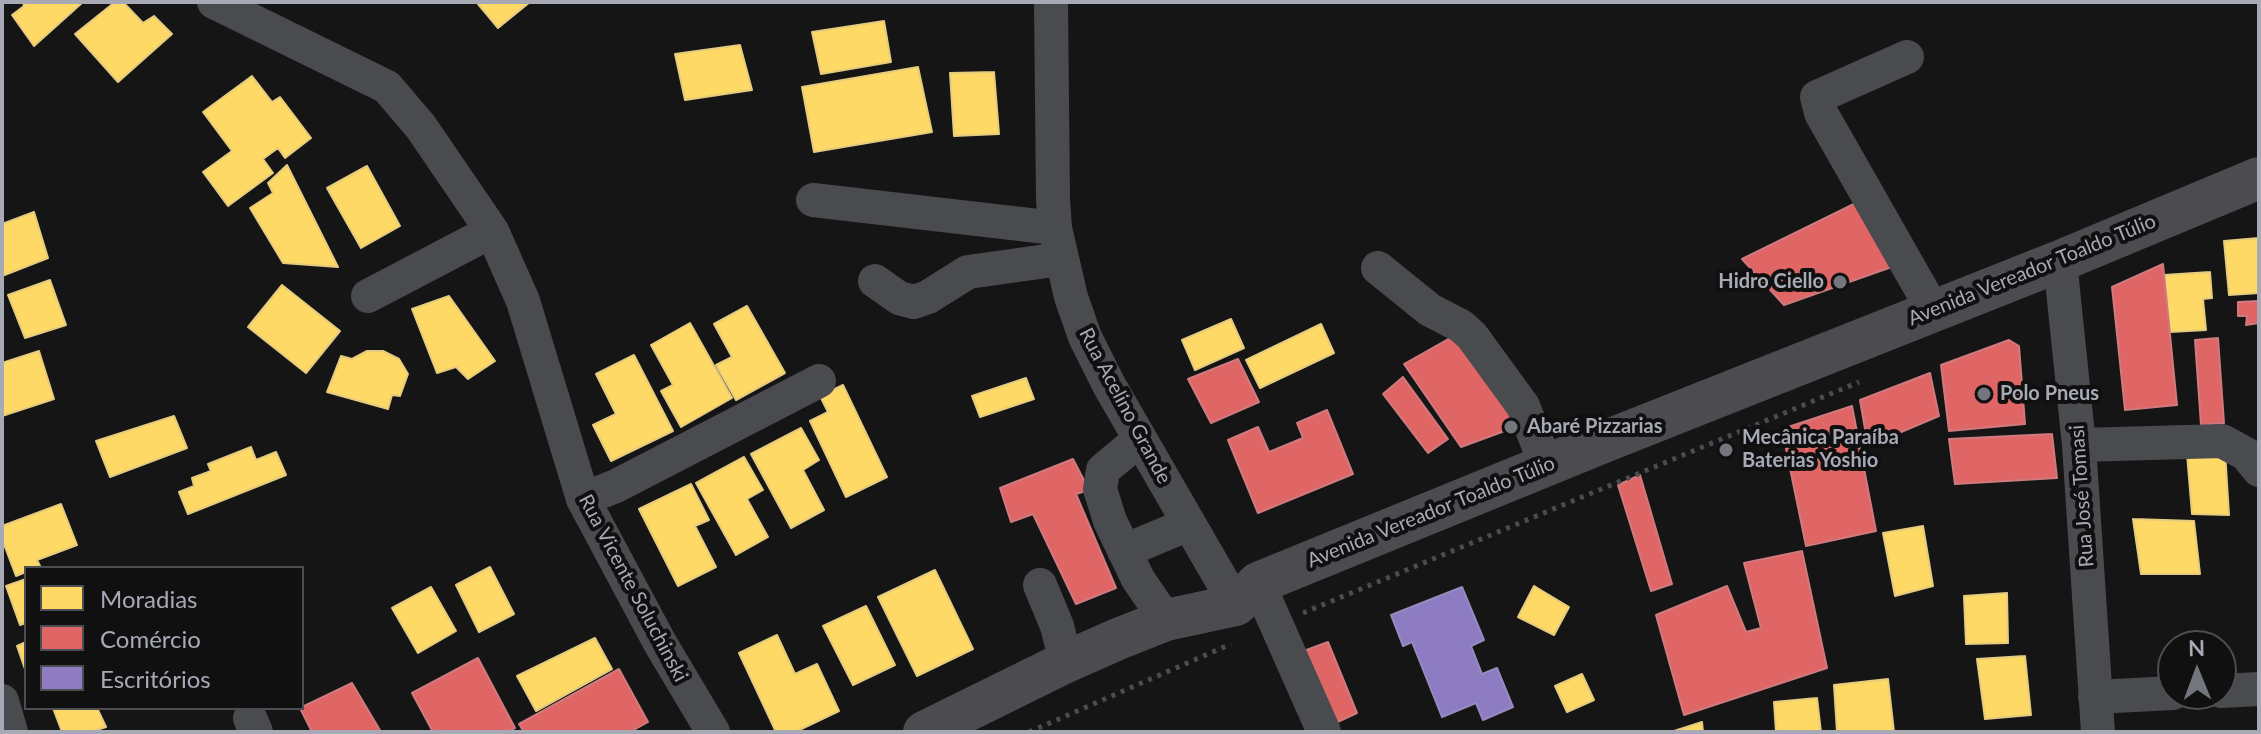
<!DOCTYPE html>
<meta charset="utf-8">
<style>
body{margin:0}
#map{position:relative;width:2261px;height:734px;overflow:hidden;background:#151515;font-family:Lato,sans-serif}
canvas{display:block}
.frame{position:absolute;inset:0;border:4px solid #a7aab5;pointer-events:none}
.legend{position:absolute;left:24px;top:566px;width:280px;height:144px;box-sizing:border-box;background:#101011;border:2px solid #4c4e53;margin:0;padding:10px 14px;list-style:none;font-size:24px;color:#a7aab5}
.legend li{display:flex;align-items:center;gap:16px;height:40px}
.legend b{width:40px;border:2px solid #4c4e53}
.north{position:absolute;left:2157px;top:630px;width:80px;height:80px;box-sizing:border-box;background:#101011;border:2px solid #4c4e53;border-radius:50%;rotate:359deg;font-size:22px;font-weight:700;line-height:32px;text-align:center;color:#a7aab5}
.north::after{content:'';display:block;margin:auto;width:28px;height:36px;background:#74767d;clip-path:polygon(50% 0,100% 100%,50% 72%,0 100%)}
</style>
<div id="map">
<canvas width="2261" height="734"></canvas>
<div class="frame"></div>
<ul class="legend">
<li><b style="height:22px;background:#ffd966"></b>Moradias</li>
<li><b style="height:22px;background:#e06666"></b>Comércio</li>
<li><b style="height:22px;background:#8e7cc3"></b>Escritórios</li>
</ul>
<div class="north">N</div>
</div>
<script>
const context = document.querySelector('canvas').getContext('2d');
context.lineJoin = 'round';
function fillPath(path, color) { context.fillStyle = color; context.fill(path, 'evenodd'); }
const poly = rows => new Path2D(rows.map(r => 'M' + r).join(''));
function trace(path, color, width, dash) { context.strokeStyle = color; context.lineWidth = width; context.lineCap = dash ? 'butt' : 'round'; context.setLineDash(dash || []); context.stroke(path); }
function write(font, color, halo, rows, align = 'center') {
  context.font = font + ' Lato,sans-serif'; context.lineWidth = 8; context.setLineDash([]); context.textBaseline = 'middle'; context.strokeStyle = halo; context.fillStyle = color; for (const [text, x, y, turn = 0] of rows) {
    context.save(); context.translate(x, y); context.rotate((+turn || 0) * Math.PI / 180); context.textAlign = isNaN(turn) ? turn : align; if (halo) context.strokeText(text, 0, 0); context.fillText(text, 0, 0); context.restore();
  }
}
const homes = poly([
 [23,2,83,2,34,46,12,15,24,6,23,2],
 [115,2,123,2,143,23,154,16,172,34,118,82,75,34,115,2],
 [480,2,530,2,498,28,478,4,480,2],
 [884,21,891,62,821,74,812,32,884,21],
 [740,45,752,90,685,100,675,54,740,45],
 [918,67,932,132,814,152,802,87,918,67],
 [994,72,999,134,954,136,950,73,994,72],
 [252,76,272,102,280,97,311,138,285,158,278,148,263,159,273,173,228,206,203,172,232,151,203,112,252,76],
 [287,165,338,267,283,263,250,208,273,193,268,183,287,165],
 [367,166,400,226,361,248,327,188,367,166],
 [34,212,48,258,2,276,2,224,34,212],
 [2259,238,2259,293,2229,295,2224,241,2259,238],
 [2210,272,2212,298,2203,299,2206,330,2170,332,2164,275,2210,272],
 [50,280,66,325,25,338,8,295,50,280],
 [282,285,340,331,306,373,248,327,282,285],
 [449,296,495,361,468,379,456,367,437,373,412,309,449,296],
 [747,306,785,373,736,400,716,365,732,357,714,324,747,306],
 [1231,319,1244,348,1195,370,1182,340,1231,319],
 [690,323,732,398,681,427,661,391,673,385,651,345,690,323],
 [1321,324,1334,353,1260,388,1246,360,1321,324],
 [39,351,54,399,2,416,2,363,39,351],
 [367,351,383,351,399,359,408,374,400,396,392,395,388,409,327,392,341,356,352,359,367,351],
 [634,355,673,431,611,461,593,425,616,414,596,374,634,355],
 [1026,378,1034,399,980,417,972,396,1026,378],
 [843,385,887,477,846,497,810,421,828,412,820,396,843,385],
 [174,416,187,448,110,477,96,441,174,416],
 [801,428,819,460,803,470,824,510,791,528,751,454,801,428],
 [251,447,256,460,276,452,286,475,188,514,179,492,194,486,192,478,211,471,208,464,251,447],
 [2225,451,2229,515,2192,514,2187,454,2225,451],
 [744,457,763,490,747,499,768,537,736,555,696,483,744,457],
 [691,484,709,520,695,526,716,567,678,586,639,509,691,484],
 [61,504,77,545,37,560,40,566,26,568,26,572,16,576,2,539,2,526,61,504],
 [2133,519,2194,521,2200,574,2141,574,2133,519],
 [1923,526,1933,586,1895,596,1883,533,1923,526],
 [490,567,514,614,479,632,456,585,490,567],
 [935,570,973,649,917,676,878,597,935,570],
 [26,579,26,623,20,625,6,586,26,579],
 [1534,586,1569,607,1554,635,1518,617,1534,586],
 [431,587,456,631,418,653,392,608,431,587],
 [2007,593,2008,643,1966,644,1964,596,2007,593],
 [866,606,895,665,853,685,823,626,866,606],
 [777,635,795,674,817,664,839,711,795,732,776,732,739,653,777,635],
 [595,638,612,669,536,711,517,676,595,638],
 [26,642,26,672,17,646,26,642],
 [2025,656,2031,715,1985,719,1977,659,2025,656],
 [1582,674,1594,700,1567,712,1555,686,1582,674],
 [1888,679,1894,732,1837,732,1834,685,1888,679],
 [1817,698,1821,732,1776,732,1774,702,1817,698],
 [53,708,97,708,106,727,90,732,62,732,53,708],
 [1702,722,1703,732,1671,732,1702,722]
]);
fillPath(homes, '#ffd966');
trace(homes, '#e5cb7e', 2);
const shops = poly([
 [1864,199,1903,263,1784,305,1742,259,1864,199],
 [2163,264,2177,405,2125,410,2112,287,2163,264],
 [2259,301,2259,323,2246,325,2247,316,2238,316,2238,302,2259,301],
 [1459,333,1521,425,1461,447,1404,364,1459,333],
 [2218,338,2224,423,2201,425,2195,340,2218,338],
 [2009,340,2019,346,2025,424,1949,431,1941,365,2009,340],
 [1238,359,1259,402,1211,423,1188,379,1238,359],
 [1930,373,1939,416,1868,446,1860,400,1930,373],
 [1403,377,1448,439,1428,453,1383,394,1403,377],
 [1852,406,1876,531,1806,546,1782,429,1852,406],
 [1327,410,1353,474,1258,513,1228,440,1258,427,1269,452,1303,438,1297,423,1327,410],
 [2052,434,2057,478,1955,484,1949,439,2052,434],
 [1073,459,1089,490,1076,494,1116,588,1076,604,1033,514,1011,522,1000,488,1073,459],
 [1640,475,1672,584,1651,591,1618,485,1640,475],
 [1802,551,1827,668,1684,715,1656,615,1727,586,1746,632,1761,628,1744,563,1802,551],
 [1328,642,1357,713,1331,725,1301,652,1328,642],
 [478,658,515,728,507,732,433,732,412,693,478,658],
 [619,669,648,722,630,732,524,732,519,724,619,669],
 [352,683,381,732,312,732,300,708,352,683]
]);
fillPath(shops, '#e06666');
trace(shops, '#cf7a7e', 2);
const offices = poly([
 [1462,587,1484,640,1471,646,1482,674,1497,668,1513,707,1483,720,1476,703,1442,717,1412,642,1403,646,1391,615,1462,587]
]);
fillPath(offices, '#8e7cc3');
trace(offices, '#968abf', 2);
trace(poly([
 [1303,613,1859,382],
 [1029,732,1231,644]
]), '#4b4c4f', 5, [4, 6]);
trace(poly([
 [214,2,387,87,421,127,492,231,523,301,583,499,660,643,713,732],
 [1051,2,1053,200,1055,228,1071,297,1085,337,1109,385,1236,605],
 [1907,57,1817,97,1821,113,1933,310],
 [813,200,1055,228],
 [2060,261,2079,445,2098,732],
 [1378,268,1430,310,1461,326,1472,336,1523,406,1546,465],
 [875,281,899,298,914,302,928,297,968,272,1061,259],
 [368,296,492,231],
 [1140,439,1103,470,1100,489,1110,521,1138,579,1166,620],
 [2079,445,2222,441,2246,454,2259,470],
 [583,499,616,486,819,381],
 [1124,551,1189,524],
 [1258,583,1324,732],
 [1040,585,1057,626,1066,662],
 [2221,691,2259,689],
 [2095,697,2173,693],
 [2,701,11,732],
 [250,718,256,732]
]), '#4a4b4e', 34);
trace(poly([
 [924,732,1066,662,1118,639,1166,620,1236,605,1258,583,1606,441,2060,261,2259,178]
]), '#4c4c50', 42);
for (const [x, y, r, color] of [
 [1840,282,8,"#74767d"],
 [1984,394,8,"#74767d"],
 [1511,427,8,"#74767d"],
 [1726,450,8,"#74767d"]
]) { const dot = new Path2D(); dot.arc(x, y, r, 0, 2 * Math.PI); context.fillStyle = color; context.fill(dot); trace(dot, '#101011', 3); }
write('20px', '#a7aab5', '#101011', [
 ["Avenida Vereador Toaldo Túlio",2032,270,-22],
 ["Rua Acelino Grande",1125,406,62],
 ["Rua José Tomasi",2082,496,-94],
 ["Avenida Vereador Toaldo Túlio",1431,512,-22],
 ["Rua Vicente Soluchinski",633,588,62]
]);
write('bold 20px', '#a7aab5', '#101011', [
 ["Hidro Ciello",1824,282,"right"],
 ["Polo Pneus",2000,394],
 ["Abaré Pizzarias",1527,427],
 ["Mecânica Paraíba",1742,438],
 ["Baterias Yoshio",1742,461]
], 'left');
</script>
